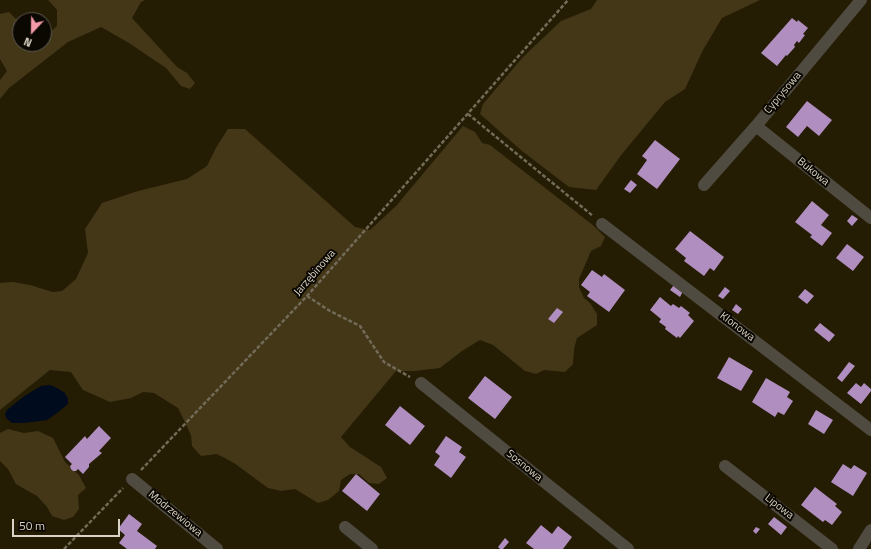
<!DOCTYPE html>
<meta charset="utf-8">
<style>
body{margin:0}
#map{position:relative;width:871px;height:549px;overflow:hidden;background:#251c04;font-family:"Titillium Web",sans-serif}
canvas{display:block}
.north{position:absolute;left:12px;top:12px;width:40px;height:40px;box-sizing:border-box;background:#0b0701;border:1px solid #5e5950;border-radius:50%;rotate:202deg;font-size:11px;font-weight:700;line-height:16px;text-align:center;color:#dad4c6}
.north::after{content:'';display:block;margin:auto;width:14px;height:18px;background:#f39aa8;clip-path:polygon(50% 0,100% 100%,50% 72%,0 100%)}
.scale{position:absolute;left:12px;top:519px;width:108px;height:18px;box-sizing:border-box;border:2px solid #dad4c6;border-top:0;padding-left:5px;font-size:12px;line-height:14px;white-space:nowrap;color:#dad4c6;-webkit-text-stroke:3px #0b0701;paint-order:stroke}
</style>
<div id="map">
<canvas width="871" height="549"></canvas>
<div class="north">N</div>
<div class="scale">50 m</div>
</div>
<script>
const context = document.querySelector('canvas').getContext('2d');
context.lineJoin = 'round';
function fillPath(path, color) { context.fillStyle = color; context.fill(path, 'evenodd'); }
const poly = rows => new Path2D(rows.map(r => 'M' + r).join(''));
function trace(path, color, width, dash) { context.strokeStyle = color; context.lineWidth = width; context.lineCap = dash ? 'butt' : 'round'; context.setLineDash(dash || []); context.stroke(path); }
function write(font, color, halo, rows, align = 'center') {
  context.font = font + ' "Titillium Web",sans-serif'; context.lineWidth = 4; context.setLineDash([]); context.textBaseline = 'middle'; context.strokeStyle = halo; context.fillStyle = color; for (const [text, x, y, turn = 0] of rows) {
    context.save(); context.translate(x, y); context.rotate((+turn || 0) * Math.PI / 180); context.textAlign = isNaN(turn) ? turn : align; if (halo) context.strokeText(text, 0, 0); context.fillText(text, 0, 0); context.restore();
  }
}
fillPath(poly([
 [48,0,145,0,141,2,132,18,177,67,187,73,195,83,190,89,181,86,166,68,129,43,101,27,68,42,9,88,0,99,0,80,7,71,0,59,0,14,9,12,20,23,20,44,44,44,44,38,57,26,57,10],
 [597,0,760,0,722,18,703,50,685,89,665,102,622,154,596,190,569,187,522,151,480,114,483,104,523,57,561,21,591,9],
 [463,126,475,132,482,143,490,145,594,226,605,237,601,246,591,251,579,279,579,287,584,298,590,303,597,314,597,325,577,338,574,349,573,364,565,372,544,370,536,374,525,371,493,345,480,340,462,351,440,368,415,371,396,371,341,437,350,447,381,467,387,478,379,484,369,483,359,474,350,474,341,480,339,491,328,500,318,503,295,489,281,491,268,488,234,463,217,454,201,456,192,446,191,435,178,408,154,393,143,392,131,398,110,402,83,390,71,372,50,370,0,410,0,283,13,282,30,285,53,292,62,291,76,279,88,253,85,229,102,203,138,191,187,179,207,166,217,146,228,129,245,129,355,227,370,230,396,206],
 [8,429,24,433,38,431,53,438,65,462,79,475,86,488,78,495,79,509,73,517,64,520,52,516,47,507,37,496,16,484,8,469,0,461,0,433]
]), '#433718');
fillPath(poly([
 [50,385,57,388,65,393,68,399,68,404,57,413,47,420,24,423,12,423,6,418,5,414,7,410,23,397,41,386]
]), '#000b1d');
fillPath(poly([
 [792,18,797,22,798,20,808,28,803,34,805,35,799,43,797,41,794,45,795,47,787,56,786,55,777,66,761,53],
 [807,101,832,120,819,136,807,126,798,137,786,127],
 [655,140,680,159,657,189,637,174,647,160,642,156],
 [631,180,637,185,630,193,624,189],
 [812,201,829,215,821,225,832,233,822,246,810,237,812,235,795,222],
 [852,215,858,219,852,226,847,221],
 [690,231,724,257,714,271,710,268,704,276,684,261,686,258,675,249],
 [847,244,864,257,853,271,836,258],
 [592,270,602,277,604,274,625,290,609,312,587,296,590,292,581,285],
 [674,285,683,291,680,297,670,290],
 [725,287,730,291,723,299,718,296],
 [805,289,814,296,807,304,798,297],
 [660,297,671,306,673,304,679,308,681,306,690,313,688,315,694,321,680,338,678,336,677,338,665,329,666,327,659,322,661,319,650,310],
 [736,304,742,309,738,314,732,310],
 [557,308,563,312,554,323,548,319],
 [820,323,835,335,829,342,814,330],
 [729,357,753,371,741,391,717,378],
 [849,362,855,366,842,382,837,378],
 [485,376,512,397,495,419,468,398],
 [766,378,790,392,787,397,793,401,784,415,778,412,775,417,752,402],
 [856,383,861,387,864,383,871,389,871,391,861,404,847,393],
 [400,406,425,426,410,445,385,425],
 [816,410,833,420,824,434,808,424],
 [99,426,111,438,99,451,102,453,89,464,89,467,83,474,78,469,76,471,73,471,71,469,70,466,72,464,65,457,85,436,87,439],
 [446,436,462,447,459,452,466,457,451,478,434,465,440,456,435,452],
 [843,464,851,469,854,465,867,473,853,496,831,482],
 [356,474,380,494,367,511,342,491],
 [815,487,837,504,835,506,842,512,832,525,825,520,823,522,801,505],
 [129,514,142,524,137,531,157,546,155,549,127,549,119,543,125,535,118,529],
 [774,517,787,527,781,535,768,524],
 [541,525,552,534,558,526,572,537,563,549,534,549,526,543],
 [756,527,760,529,756,534,753,531],
 [505,538,509,542,503,549,500,549,498,547]
]), '#b08ebf');
trace(poly([
 [468,114,593,216],
 [307,296,330,311,360,326,384,362,410,377],
 [141,470,307,296,568,0],
 [64,549,123,488]
]), '#726b57', 2.5, [4, 2]);
trace(poly([
 [756,126,871,218],
 [704,185,756,126,861,0],
 [602,224,871,430],
 [421,383,628,549],
 [725,466,832,549],
 [132,479,217,549],
 [345,527,372,549],
 [859,549,871,530]
]), '#4f4b40', 12);
write('11px', '#dad4c6', '#0b0701', [
 ["Cyprysowa",783,93,-50],
 ["Bukowa",813,172,39],
 ["Jarzębinowa",315,273,-49],
 ["Klonowa",737,327,37],
 ["Sosnowa",524,466,39],
 ["Lipowa",779,507,38],
 ["Modrzewiowa",175,514,39]
]);
</script>
